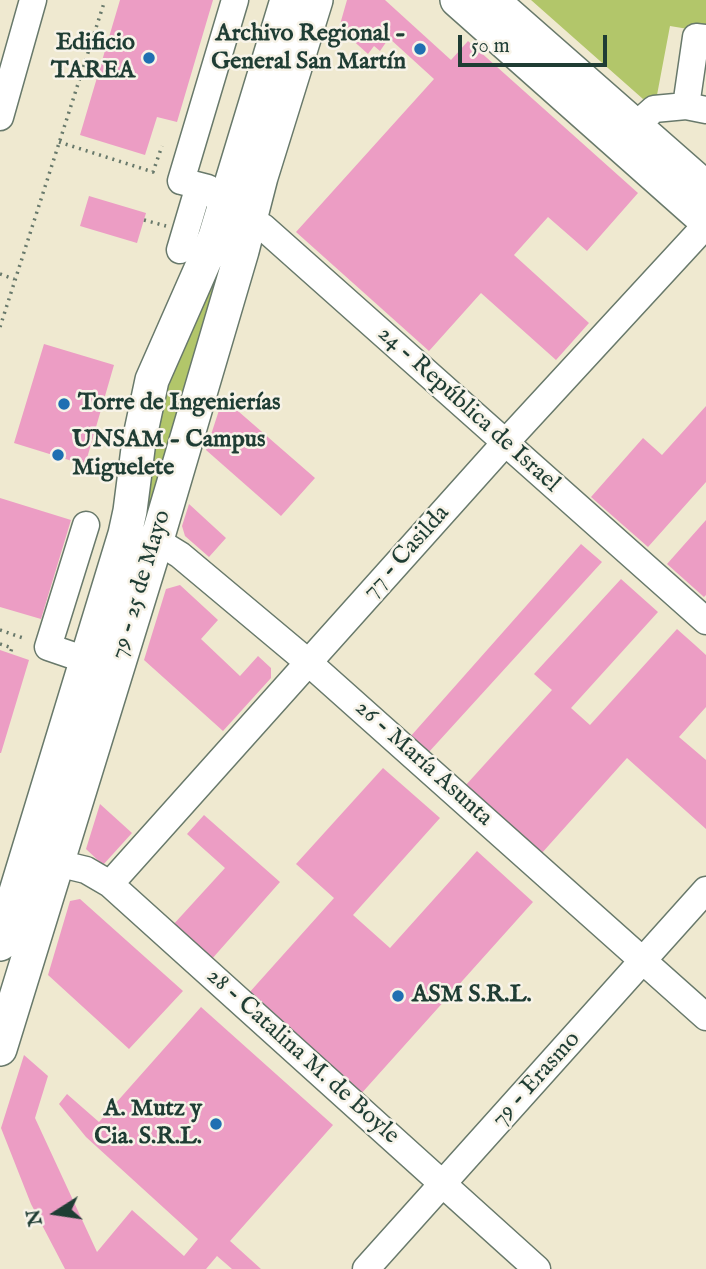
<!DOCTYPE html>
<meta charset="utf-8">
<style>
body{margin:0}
#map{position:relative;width:706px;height:1269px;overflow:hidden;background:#efe9d0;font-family:"IM FELL English",serif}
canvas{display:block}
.north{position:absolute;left:21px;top:1178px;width:70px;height:70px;-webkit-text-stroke:5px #f7f3e8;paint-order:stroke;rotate:258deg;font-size:19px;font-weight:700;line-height:28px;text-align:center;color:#1f3d34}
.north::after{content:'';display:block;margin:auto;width:24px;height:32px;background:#1f3d34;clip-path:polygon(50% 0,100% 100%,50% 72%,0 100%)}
.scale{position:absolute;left:458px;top:35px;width:149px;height:32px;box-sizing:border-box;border:4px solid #1f3d34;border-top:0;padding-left:9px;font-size:21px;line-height:24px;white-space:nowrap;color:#1f3d34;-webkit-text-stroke:5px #f7f3e8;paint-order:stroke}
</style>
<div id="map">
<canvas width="706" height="1269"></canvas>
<div class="north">N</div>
<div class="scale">50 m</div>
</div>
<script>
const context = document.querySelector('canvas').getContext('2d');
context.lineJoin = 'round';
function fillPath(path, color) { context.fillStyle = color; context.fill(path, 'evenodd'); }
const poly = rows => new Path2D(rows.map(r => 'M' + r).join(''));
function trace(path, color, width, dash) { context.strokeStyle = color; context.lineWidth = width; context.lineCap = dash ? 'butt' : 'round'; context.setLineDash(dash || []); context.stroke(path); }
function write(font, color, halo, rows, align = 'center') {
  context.font = font + ' "IM FELL English",serif'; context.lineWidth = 5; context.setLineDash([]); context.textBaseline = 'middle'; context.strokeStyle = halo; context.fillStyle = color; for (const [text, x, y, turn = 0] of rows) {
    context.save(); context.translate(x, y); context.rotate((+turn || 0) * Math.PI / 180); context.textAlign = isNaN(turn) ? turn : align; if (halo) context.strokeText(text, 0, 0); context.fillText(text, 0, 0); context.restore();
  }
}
fillPath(poly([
 [531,0,706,0,706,32,670,26,657,95,643,99],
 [224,256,147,513,145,513,158,404]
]), '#b2c66a');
fillPath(poly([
 [120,0,213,0,177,122,157,117,145,155,80,135],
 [347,0,385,0,451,60,468,41,638,193,587,251,548,217,514,255,589,323,556,360,481,293,429,351,296,232,434,79,389,38,380,51,374,46,368,54,339,28],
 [89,196,146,213,137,243,80,226],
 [44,344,114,365,85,465,14,443],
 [223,398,315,478,281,516,206,450],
 [706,406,706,482,648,547,591,497,643,438,662,455],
 [0,498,71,520,41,619,0,607],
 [189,504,226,538,209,557,185,536,182,526],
 [706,520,706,595,704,597,667,564],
 [581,544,602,562,428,753,410,737],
 [621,579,658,612,571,708,590,725,677,629,695,645,706,655,706,707,679,737,706,760,706,829,627,758,541,854,465,786,552,690,534,674],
 [180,585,218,620,201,639,240,676,258,656,271,668,271,678,223,731,144,660,166,589],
 [0,650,29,660,1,753,0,753],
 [383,768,440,818,353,915,390,948,477,851,533,902,360,1095,248,994,334,898,296,864],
 [100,804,132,833,103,865,86,849],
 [204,815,280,882,211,960,172,926,225,868,187,834],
 [80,899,183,991,129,1049,48,975,70,901],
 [201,1007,333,1125,230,1241,261,1269,232,1269,217,1256,206,1269,65,1269,31,1204,1,1128,24,1055,48,1076,35,1118,97,1252,132,1210,184,1256,198,1239,86,1137,59,1104,67,1094,99,1122]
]), '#ec9dc4');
const minor = poly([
 [235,0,181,181,208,188,225,207,263,227,706,621],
 [686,106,696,37,706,38],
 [0,117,33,0],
 [635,126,654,109,686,106,706,110],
 [180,250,199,186],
 [86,525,48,647,86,660],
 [140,539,167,547,180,555,309,663,706,1017],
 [57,863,86,870,110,884,537,1269],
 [110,884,505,443,706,225],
 [366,1269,706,890]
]);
const major = poly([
 [457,0,706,221],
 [492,0,706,188],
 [0,944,125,534,130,511,139,441,152,380,215,237,287,0],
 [0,1049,156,543,242,251,261,177,316,0]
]);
trace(minor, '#68796b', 29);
trace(major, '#68796b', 36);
trace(poly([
 [59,142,153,172,162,146],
 [144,220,166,226],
 [0,274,14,279],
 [0,327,104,3],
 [0,630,26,639],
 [0,644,12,648,10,654]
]), '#68796b', 3.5, [2, 5]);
trace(minor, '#fff', 26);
trace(major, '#fff', 33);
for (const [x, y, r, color] of [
 [420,49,7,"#1f6fb2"],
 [149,58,7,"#1f6fb2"],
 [64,404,7,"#1f6fb2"],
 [58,455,7,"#1f6fb2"],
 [398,996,7,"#1f6fb2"],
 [216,1124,7,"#1f6fb2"]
]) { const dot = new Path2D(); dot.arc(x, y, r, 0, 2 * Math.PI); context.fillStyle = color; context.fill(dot); trace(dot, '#f7f3e8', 2.5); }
write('bold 24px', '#1f3d34', '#f7f3e8', [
 ["Archivo Regional -",406,35],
 ["General San Martín",406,63],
 ["Edificio",135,44],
 ["TAREA",135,72],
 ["Torre de Ingenierías",78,404,"left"],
 ["UNSAM - Campus",72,441,"left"],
 ["Miguelete",72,469,"left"],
 ["ASM S.R.L.",412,996,"left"],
 ["A. Mutz y",202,1110],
 ["Cia. S.R.L.",202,1138]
], 'right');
write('24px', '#1f3d34', '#f7f3e8', [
 ["24 - República de Israel",468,410,42],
 ["77 - Casilda",407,553,-48],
 ["79 - 25 de Mayo",142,585,-73],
 ["26 - María Asunta",423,764,42],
 ["28 - Catalina M. de Boyle",302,1057,42],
 ["79 - Erasmo",537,1080,-48]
]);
</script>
